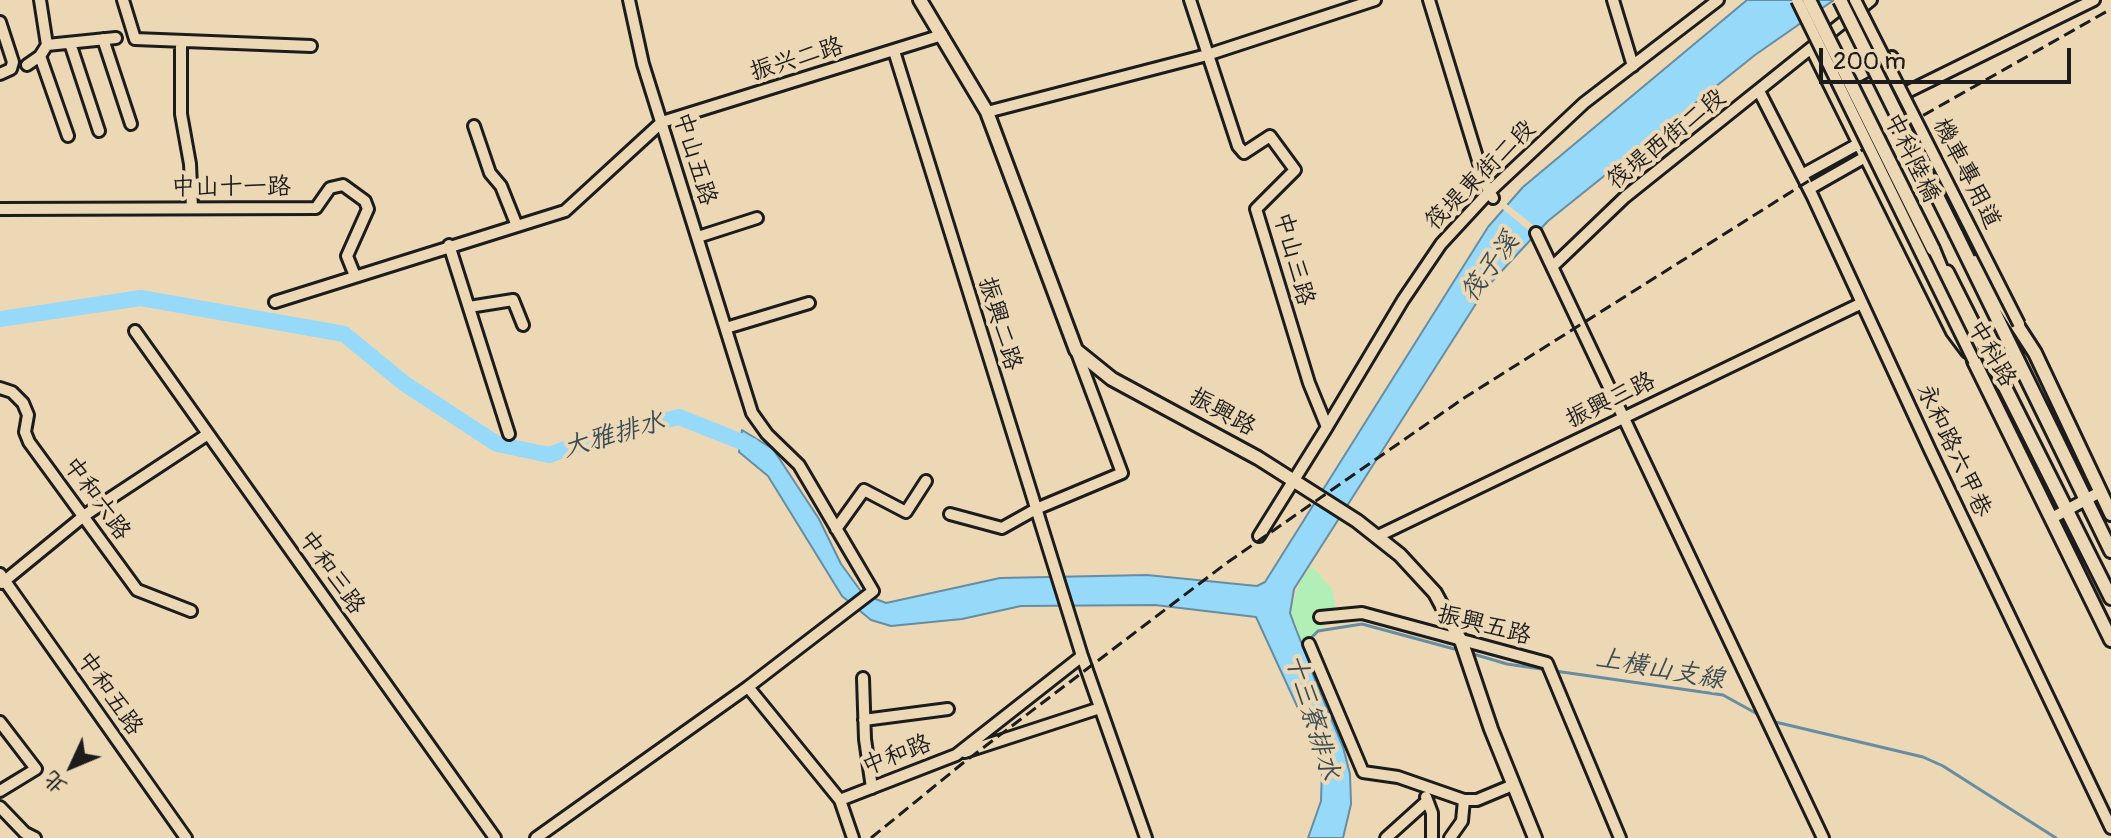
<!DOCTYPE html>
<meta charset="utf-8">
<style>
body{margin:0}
#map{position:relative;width:2111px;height:838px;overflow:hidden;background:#edd8b6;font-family:Pangolin,"LXGW WenKai TC",sans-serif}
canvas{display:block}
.north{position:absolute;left:32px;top:726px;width:80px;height:80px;-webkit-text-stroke:6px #edd8b6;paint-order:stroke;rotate:226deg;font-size:22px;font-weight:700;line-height:32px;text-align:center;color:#1c1c1c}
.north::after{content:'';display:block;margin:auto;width:28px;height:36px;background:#1c1c1c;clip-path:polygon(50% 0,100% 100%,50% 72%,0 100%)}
.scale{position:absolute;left:1819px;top:48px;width:252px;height:36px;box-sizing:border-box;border:4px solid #1c1c1c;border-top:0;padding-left:10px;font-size:24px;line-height:28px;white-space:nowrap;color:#1c1c1c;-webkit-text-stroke:6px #edd8b6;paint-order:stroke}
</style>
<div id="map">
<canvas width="2111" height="838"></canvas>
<div class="north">北</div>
<div class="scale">200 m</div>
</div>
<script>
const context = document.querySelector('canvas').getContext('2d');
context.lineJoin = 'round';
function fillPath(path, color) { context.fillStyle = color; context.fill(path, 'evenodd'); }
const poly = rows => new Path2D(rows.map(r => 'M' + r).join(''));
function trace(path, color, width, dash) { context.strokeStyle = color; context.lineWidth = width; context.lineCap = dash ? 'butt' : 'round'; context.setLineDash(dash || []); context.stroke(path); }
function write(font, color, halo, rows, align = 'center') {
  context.font = font + ' Pangolin,"LXGW WenKai TC",sans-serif'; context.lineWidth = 8; context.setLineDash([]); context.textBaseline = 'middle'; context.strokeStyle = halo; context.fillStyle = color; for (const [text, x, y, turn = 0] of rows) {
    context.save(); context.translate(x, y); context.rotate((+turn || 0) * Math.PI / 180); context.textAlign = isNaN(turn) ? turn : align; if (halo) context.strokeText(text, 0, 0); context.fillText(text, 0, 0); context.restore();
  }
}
fillPath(poly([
 [1312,566,1332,589,1337,616,1302,642,1291,614,1293,602,1301,579]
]), '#b1efb6');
const water = poly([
 [1747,0,1834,0,1755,55,1548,221,1486,288,1294,589,1290,613,1294,624,1301,642,1306,643,1313,675,1343,747,1350,774,1351,804,1343,838,1308,838,1321,801,1322,770,1308,730,1256,617,1155,605,1021,606,962,619,891,626,871,620,842,596,768,476,739,452,742,430,773,449,819,519,841,564,863,594,886,603,1000,578,1147,575,1257,586,1265,582,1488,227,1523,187,1747,0]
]);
fillPath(water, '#97d9f9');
trace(water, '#668da1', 2);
fillPath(poly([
 [1504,202,1537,228,1532,233,1500,207]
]), '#edd8b6');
trace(poly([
 [1310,639,1318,631,1362,624,1458,650],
 [1470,653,1507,664,1548,670],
 [1555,671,1723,695,1761,716],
 [1771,721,1923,757,1943,766,2056,838]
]), '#668da1', 3);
trace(poly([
 [0,319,141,298,344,334,405,384,497,444,549,455,595,438,679,417,752,446,758,454]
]), '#97d9f9', 16);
const minor = poly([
 [40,0,47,45],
 [123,0,135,39,311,46],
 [1190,0,1238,146,1244,153,1270,136,1295,170,1256,209,1309,383,1327,427,1259,536],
 [1429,0,1485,183,1493,198],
 [1613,0,1633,66],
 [0,22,13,62,11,69,0,74],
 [103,39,131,124],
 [181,41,181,114,190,164,192,208],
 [70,43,99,131],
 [1811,48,1952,332,1967,352],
 [894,51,1082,656,1146,838],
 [40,56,68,136],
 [27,65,40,56,47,45,116,38],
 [1845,83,1892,57],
 [1759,91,1812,195,1930,450,2111,828],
 [1909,91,2094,0],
 [987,112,1207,55,1375,0],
 [474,126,490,173,501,186,517,226],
 [1802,175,1860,143],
 [1809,189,1867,156],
 [0,209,316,208,330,188,343,185,365,201,368,209,347,256,355,276],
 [1536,233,1823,838],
 [698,237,757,218],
 [449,245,509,434],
 [1552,267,1625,197,1871,0],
 [275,302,565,211,662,122,942,35],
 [469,307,513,300,523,325],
 [726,328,809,303],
 [135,331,495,838],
 [0,388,12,392,23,403,28,415,25,432,29,442,137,590,191,611],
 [1327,427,1403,300,1441,244,1489,192,1584,103,1718,0],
 [950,514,1002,528,1036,509,1122,473,1076,350],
 [2052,518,2100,492],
 [836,529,864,490,906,512,926,481],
 [1378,536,1862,303],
 [0,574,186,838],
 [2,583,85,515,208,434],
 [1320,617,1362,613,1547,663,1620,838],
 [1309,644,1363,772,1398,777,1464,800,1477,800,1513,785],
 [863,678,865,739,872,788],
 [748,687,840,800,853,838],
 [864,720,948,709],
 [0,722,36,769,0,791],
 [965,752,1100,708],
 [1426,797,1432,813,1432,838],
 [840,800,956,755,1082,656],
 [0,807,25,833,35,838],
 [536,838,748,687,873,591,799,465,767,434,752,413,643,64,629,0],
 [1386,838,1427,801],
 [1450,838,1462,821,1464,800]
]);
const tertiary = poly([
 [920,0,987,112,1076,350,1112,379,1258,458,1357,521,1400,555,1435,593,1462,643,1491,729,1535,838],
 [1956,234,2111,551],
 [1933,249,1970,339,1974,361,2111,640],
 [1976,262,2035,353,2111,514],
 [1947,272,2111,598]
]);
trace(minor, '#1c1c1c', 16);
trace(tertiary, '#1c1c1c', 18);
trace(minor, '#edd8b6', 10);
trace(tertiary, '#edd8b6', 12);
trace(poly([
 [871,838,963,763,1228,562,1464,398,1818,175,2111,9]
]), '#1c1c1c', 3, [12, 6]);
const minorBridge = poly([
 [1797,0,1974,361],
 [1855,0,2019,324]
]);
const tertiaryBridge = poly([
 [1809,0,1933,249],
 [1840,0,1956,234]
]);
trace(minorBridge, '#1c1c1c', 16, []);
trace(tertiaryBridge, '#1c1c1c', 18, []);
trace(minorBridge, '#edd8b6', 10);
trace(tertiaryBridge, '#edd8b6', 12);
write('24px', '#1c1c1c', '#edd8b6', [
 ["振兴二路",797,60,-17],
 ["筏堤西街二段",1667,140,-39],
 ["中科陸橋",1911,158,64],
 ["中山五路",694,159,73],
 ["機車專用道",1966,174,63],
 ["筏堤東街二段",1481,176,-45],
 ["中山十一路",231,188],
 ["中山三路",1293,259,75],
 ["振興二路",999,324,73],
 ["中科路",1991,354,60],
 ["振興三路",1611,401,-26],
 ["振興路",1222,413,29],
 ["永和路六甲巷",1953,451,65],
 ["中和六路",96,499,54],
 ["中和三路",331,573,55],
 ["振興五路",1484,626,14],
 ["中和五路",109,694,55],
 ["中和路",897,756,-21]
]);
write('italic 26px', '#3b4b53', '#edd8b6', [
 ["筏子溪",1491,268,-54],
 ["大雅排水",614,436,-16],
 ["上橫山支線",1660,670,10],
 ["十三寮排水",1311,717,73]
]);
</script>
